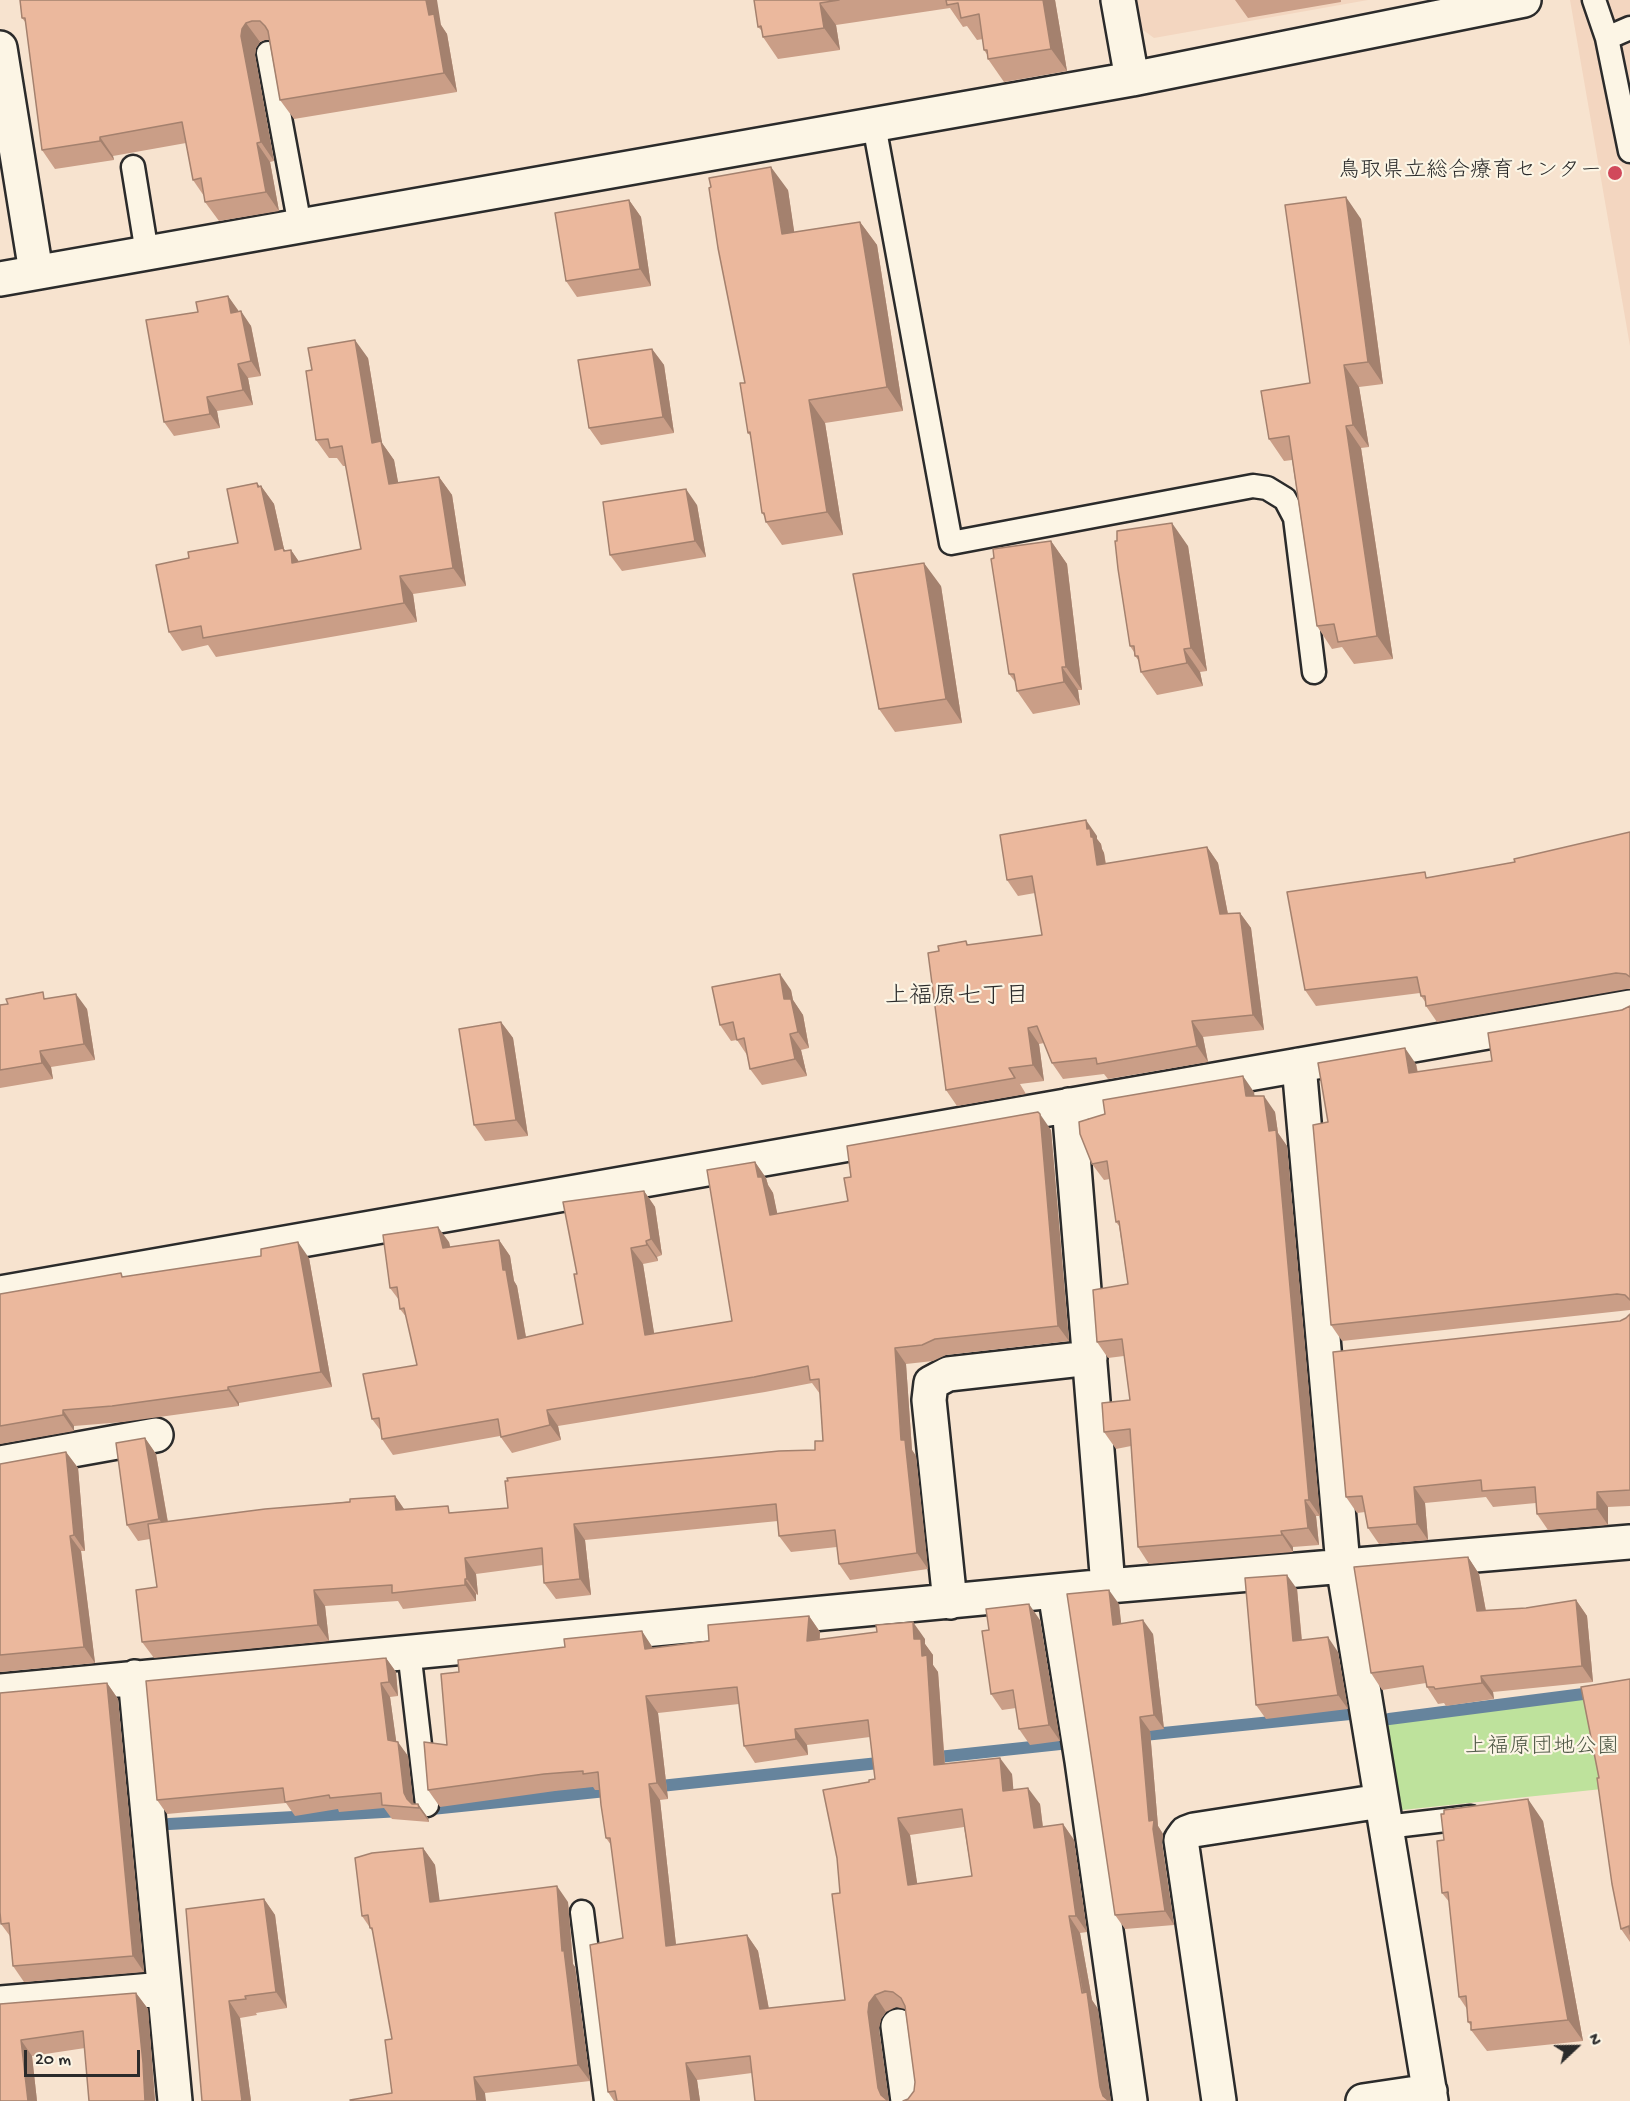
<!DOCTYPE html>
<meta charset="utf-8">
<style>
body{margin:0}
#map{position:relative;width:1630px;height:2101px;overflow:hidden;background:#f7e3cf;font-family:"Gochi Hand",sans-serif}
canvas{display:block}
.north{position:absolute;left:1546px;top:2017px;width:60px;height:60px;-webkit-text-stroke:4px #fcf5e5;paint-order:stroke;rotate:68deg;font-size:16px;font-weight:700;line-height:24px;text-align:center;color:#2b2b2b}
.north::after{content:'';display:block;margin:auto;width:21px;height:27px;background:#2b2b2b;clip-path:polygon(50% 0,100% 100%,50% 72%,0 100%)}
.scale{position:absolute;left:24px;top:2050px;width:116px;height:27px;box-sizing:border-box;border:3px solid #2b2b2b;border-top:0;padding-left:8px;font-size:18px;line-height:21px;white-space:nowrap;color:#2b2b2b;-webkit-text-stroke:4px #fcf5e5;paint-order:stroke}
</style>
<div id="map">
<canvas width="1630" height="2101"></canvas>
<div class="north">N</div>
<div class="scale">20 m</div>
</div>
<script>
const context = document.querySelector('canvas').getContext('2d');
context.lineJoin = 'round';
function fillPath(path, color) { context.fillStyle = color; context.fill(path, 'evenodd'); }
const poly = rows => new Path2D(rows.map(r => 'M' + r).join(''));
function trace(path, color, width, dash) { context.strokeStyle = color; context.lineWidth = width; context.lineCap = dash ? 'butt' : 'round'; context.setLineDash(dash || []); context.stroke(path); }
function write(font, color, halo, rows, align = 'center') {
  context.font = font + ' "Gochi Hand","Klee One",sans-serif'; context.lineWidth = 4.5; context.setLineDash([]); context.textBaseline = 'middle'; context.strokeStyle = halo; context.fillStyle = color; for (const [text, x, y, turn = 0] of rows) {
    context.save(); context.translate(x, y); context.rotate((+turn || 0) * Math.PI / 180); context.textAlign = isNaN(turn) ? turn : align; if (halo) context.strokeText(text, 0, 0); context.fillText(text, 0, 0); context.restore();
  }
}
fillPath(poly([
 [1134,0,1368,0,1154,38,1139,27],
 [1570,0,1630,0,1630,346]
]), '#f3d6c0');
fillPath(poly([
 [1586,1696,1602,1789,1402,1810,1386,1723]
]), '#bee29c');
trace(poly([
 [1389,1719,1630,1688],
 [1134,1736,1350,1714],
 [929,1758,1060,1744],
 [651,1787,888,1762],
 [422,1810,616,1790],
 [169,1824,401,1811]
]), '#66849d', 12);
const service = poly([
 [1594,0,1607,38,1630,151],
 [1607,38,1630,28],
 [268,53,300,226],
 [874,125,951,543,1253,486,1267,488,1285,499,1295,518,1314,672],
 [133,167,147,253],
 [409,1651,427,1805],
 [1386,1827,1471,1817],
 [582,1912,606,2101]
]);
const minor = poly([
 [1118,0,1132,79],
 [0,48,36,272],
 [0,279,1132,79,1524,0],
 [1299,1065,1343,1565,1431,2101],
 [1069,1105,1108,1586],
 [0,1293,1630,1007],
 [0,1463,156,1435],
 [1055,1592,1082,1761,1130,2101],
 [950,1602,929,1400,931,1383,948,1374,1090,1358],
 [135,1677,175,2101],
 [0,1691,1108,1586,1630,1542],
 [0,2003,164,1989],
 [898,2026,908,2101],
 [1219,2101,1181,1840,1186,1833,1194,1830,1381,1801],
 [1363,2101,1430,2091]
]);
trace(service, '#2b2b2b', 27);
trace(minor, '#2b2b2b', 38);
trace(service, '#fcf5e5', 22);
trace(minor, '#fcf5e5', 33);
fillPath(poly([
 [20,0,441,25,447,34,457,92,294,119,280,100,269,40,265,40,260,42,256,48,255,55,274,161,270,162,279,211,219,221,205,202,204,196,193,180,186,143,113,156,114,160,55,169,42,150,26,23,22,18],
 [754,0,1055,0,1067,71,1004,82,988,59,988,56,984,50,983,39,977,40,967,26,963,27,950,8,836,25,840,50,778,59,763,37,762,31,758,27],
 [1235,0,1341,0,1341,2,1248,18],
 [788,190,794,232,860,222,877,245,903,411,825,423,843,535,782,545,766,522,765,517,762,513,751,436,748,433],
 [629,200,641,217,651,286,577,297,566,281],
 [1361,219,1383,384,1359,387,1369,447,1361,448,1393,659,1354,664,1342,647,1332,649,1317,626,1292,460,1284,461,1269,439,1310,383],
 [228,296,238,312,251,326,261,376,248,378,253,405,217,411,220,428,174,436,164,422,198,312],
 [652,349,664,365,674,433,601,445,589,428],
 [368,358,382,443,394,460,398,483,439,477,452,495,466,586,413,594,417,622,216,657,208,645,182,651,169,632,189,558,238,543,257,483,259,486,261,486,274,504,284,549,285,551,291,550,299,562,361,549,346,466,343,466,337,458,329,458,316,440],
 [697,505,706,557,622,571,610,555],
 [1051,541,1067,564,1082,690,1078,690,1080,705,1033,714,1017,691,1016,683,1009,674],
 [1188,546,1207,671,1200,672,1203,686,1157,695,1141,672,1139,661,1135,656,1134,652,1130,646],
 [941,586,962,723,895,732,879,709],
 [1630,832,1630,989,1627,989,1437,1022,1426,1006,1426,1003,1421,996,1420,993,1316,1006,1305,990,1429,878,1515,862],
 [1097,836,1097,839,1101,844,1102,849,1104,853,1106,864,1207,847,1218,863,1228,914,1240,913,1251,928,1264,1030,1203,1037,1208,1062,1108,1079,1104,1074,1063,1079,1052,1063,1044,1043,1039,1044,1044,1081,1020,1084,1026,1094,957,1106,946,1090,969,945,1042,935,1035,893,1018,896,1007,880],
 [791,990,793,1000,803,1015,809,1048,801,1050,807,1076,762,1085,750,1069,747,1055,737,1040,731,1041,720,1025],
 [47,998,87,1009,95,1060,51,1067,53,1079,0,1088,0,1005],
 [1630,1006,1630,1310,1342,1341,1331,1325,1328,1122,1416,1064,1418,1072,1492,1061],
 [501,1022,513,1038,528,1136,485,1141,474,1125],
 [1254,1092,1254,1096,1275,1112,1278,1133,1287,1146,1320,1516,1316,1516,1319,1545,1293,1547,1293,1552,1149,1564,1138,1547,1131,1446,1116,1449,1104,1432,1130,1400,1124,1356,1108,1358,1097,1342,1128,1284,1119,1226,1116,1222,1110,1179,1104,1180,1092,1164],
 [1051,1130,1069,1341,946,1355,933,1361,906,1364,912,1450,916,1456,928,1569,850,1580,839,1564,837,1547,791,1552,779,1536,778,1521,585,1540,591,1595,556,1599,544,1583,543,1565,476,1574,478,1595,476,1594,476,1601,403,1609,398,1601,325,1606,329,1641,154,1658,142,1642,157,1587,150,1539,138,1541,127,1525,145,1438,156,1454,168,1522,395,1496,404,1509,453,1513,508,1508,815,1450,823,1441,820,1394,812,1383,765,1392,558,1426,561,1440,512,1453,500,1436,393,1455,382,1439,381,1431,372,1419,417,1365,407,1318,400,1309,399,1300,390,1288,449,1242,450,1247,499,1240,510,1256,514,1281,517,1286,526,1337,583,1324,577,1274,644,1191,655,1207,662,1255,657,1257,658,1261,643,1264,654,1334,732,1321,755,1162,766,1178,768,1185,773,1193,777,1214,848,1201,851,1177],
 [309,1258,332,1387,239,1403,239,1406,123,1422,74,1426,74,1431,0,1444,0,1294,124,1277],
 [1630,1314,1630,1506,1608,1507,1608,1525,1548,1530,1537,1514,1536,1503,1493,1507,1486,1497,1425,1503,1428,1540,1379,1544,1368,1528,1365,1512,1357,1513,1346,1497,1620,1321,1626,1318],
 [66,1452,78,1468,85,1551,81,1551,95,1663,0,1672,0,1464],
 [1468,1557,1479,1574,1486,1611,1526,1608,1576,1600,1587,1616,1593,1682,1493,1692,1494,1699,1446,1706,1444,1703,1438,1704,1427,1687,1426,1683,1382,1690,1371,1673],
 [1297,1589,1302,1640,1338,1652,1348,1709,1266,1719,1256,1705],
 [1119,1604,1121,1624,1153,1634,1164,1729,1150,1731,1158,1826,1163,1834,1162,1843,1174,1925,1125,1929,1115,1915],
 [809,1616,820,1632,820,1639,925,1639,925,1644,933,1655,933,1665,938,1672,945,1764,1012,1774,1013,1790,1040,1804,1043,1827,1063,1824,1074,1840,1087,1932,1080,1933,1092,2000,1098,2009,908,2099,914,2091,915,2082,905,2009,896,2007,886,2012,881,2019,879,2028,752,2073,697,2080,700,2101,614,2101,608,2092,623,1938,611,1845,606,1838,600,1790,595,1790,593,1787,555,1791,440,1807,428,1790,447,1745,653,1648,709,1641],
 [739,1704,744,1746,755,1763,808,1755,807,1745,870,1737,875,1779,869,1782,840,1893,845,2000,769,2009,758,1951,747,1935,676,1945,660,1800,668,1799,658,1713],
 [964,1827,972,1876,917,1884,910,1835],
 [1040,1620,1060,1741,1030,1745,1019,1729,1016,1708,1002,1710,991,1694],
 [386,1658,396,1672,398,1696,390,1697,396,1741,408,1756,413,1804,418,1804,428,1818,429,1822,392,1819,384,1808,339,1812,338,1809,295,1816,286,1803,167,1814,157,1800],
 [1630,1679,1630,1942,1621,1929,1599,1778],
 [107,1683,118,1699,144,1972,24,1982,13,1966,10,1936,1,1924],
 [1543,1821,1583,2041,1487,2051,1471,2030,1471,2026,1468,2022,1467,2009,1459,1997,1450,1903,1442,1893],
 [423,1848,435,1865,439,1900,568,1902,573,1964,575,1967,590,2081,485,2093,392,2093,392,2039,373,1932,362,1916],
 [264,1899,275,1915,287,2008,256,2013,257,2015,240,2018,251,2101,186,1909],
 [136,1993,148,2009,155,2101,89,2101,85,2048,32,2056,37,2101,0,2004]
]), '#ca9e87');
fillPath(poly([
 [426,0,437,0,441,25,447,34,457,92,444,73,429,15],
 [1043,0,1055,0,1067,71,1051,49],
 [820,3,836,25,840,50,824,28],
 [246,23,260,42,256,48,255,55,274,161,261,142,241,36,242,29],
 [100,137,113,156,114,160,100,141],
 [257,143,270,162,279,211,266,192],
 [771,167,788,190,798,257,782,234],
 [1346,197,1361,219,1383,384,1368,362],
 [629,200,641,217,651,286,640,269],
 [860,222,877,245,903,411,887,387],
 [228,296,238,310,241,327,231,313],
 [241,311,251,326,261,376,251,361],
 [355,340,368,358,382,443,394,460,402,503,389,484,372,443],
 [652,349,664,365,674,433,663,417],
 [238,364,248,378,253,405,243,390],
 [1344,365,1359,387,1369,447,1353,425],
 [207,397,217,411,220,428,210,414],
 [809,400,825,423,843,535,827,512],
 [1346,426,1361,448,1393,659,1377,636],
 [439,477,452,495,466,586,453,568],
 [257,483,263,491,261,486,274,504,284,549,292,561,291,550,304,569,305,581,275,550],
 [686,489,697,505,706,557,695,541],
 [1172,523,1188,546,1207,671,1191,648],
 [1051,541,1067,564,1082,690,1066,667],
 [924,563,941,586,962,723,946,699],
 [400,576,413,594,417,622,404,603],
 [1184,649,1200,672,1203,686,1187,663],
 [1062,667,1078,690,1080,705,1064,682],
 [1086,820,1097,836,1097,839,1101,844,1102,849,1104,853,1108,881,1097,865,1087,829],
 [1207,847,1218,863,1231,930,1220,914],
 [1240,913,1251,928,1264,1030,1253,1015],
 [780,974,791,990,793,1000,803,1015,809,1048,798,1032,784,999],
 [76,994,87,1009,95,1060,84,1044],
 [1192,1021,1203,1037,1208,1062,1197,1046],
 [501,1022,513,1038,528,1136,516,1120],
 [1028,1028,1039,1044,1044,1081,1033,1065],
 [790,1034,801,1050,807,1076,795,1059],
 [1405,1048,1416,1064,1420,1089,1409,1073],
 [40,1051,51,1067,53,1079,42,1063],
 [1243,1076,1254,1092,1257,1113,1246,1096],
 [1264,1096,1275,1112,1278,1133,1287,1146,1320,1516,1309,1500,1269,1131],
 [1040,1114,1051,1130,1069,1341,1058,1326],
 [755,1162,766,1178,768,1185,773,1193,781,1231,770,1215,758,1177],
 [644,1191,655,1207,662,1255,651,1239],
 [438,1227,449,1242,454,1264,443,1248],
 [499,1240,510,1256,514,1281,517,1286,529,1355,518,1339,503,1270],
 [646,1241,657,1257,658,1261,647,1245],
 [298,1242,309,1258,332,1387,321,1372],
 [631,1248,643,1264,657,1351,645,1335],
 [895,1348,906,1364,912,1450,916,1456,928,1569,917,1553,901,1440],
 [228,1387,239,1403,239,1406,228,1390],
 [63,1410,74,1426,74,1431,63,1415],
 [547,1410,558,1426,561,1440,550,1425],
 [145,1438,156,1454,170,1535,159,1519],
 [66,1452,78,1468,85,1551,74,1535],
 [1414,1487,1425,1503,1428,1540,1417,1524],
 [1597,1492,1608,1507,1608,1525,1597,1509],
 [395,1496,406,1512,396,1510],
 [1305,1500,1316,1516,1319,1545,1308,1528],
 [574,1524,585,1540,591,1595,580,1579],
 [1281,1531,1293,1547,1293,1552,1282,1535],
 [70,1536,81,1551,95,1663,84,1647],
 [1468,1557,1479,1574,1489,1628,1477,1611],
 [465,1558,476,1574,478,1595,467,1579],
 [1287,1575,1297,1589,1303,1655,1293,1641],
 [465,1579,476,1594,476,1601,465,1585],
 [314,1590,325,1606,329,1641,318,1625],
 [1109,1590,1119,1604,1123,1639,1113,1625],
 [1576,1600,1587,1616,1593,1682,1582,1666],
 [1029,1604,1040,1620,1060,1741,1049,1725],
 [809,1616,820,1632,818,1657,807,1641],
 [1143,1620,1153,1634,1164,1729,1154,1715],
 [913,1622,925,1639,925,1644,933,1655,933,1665,938,1672,946,1782,934,1765,922,1656,914,1639],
 [642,1631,653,1648,645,1649],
 [1328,1637,1338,1652,1348,1709,1338,1695],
 [386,1658,396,1672,398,1696,389,1682],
 [1481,1676,1493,1692,1494,1699,1482,1683],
 [107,1683,118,1699,144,1972,133,1956],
 [381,1683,390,1697,398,1754,388,1740],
 [646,1696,658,1713,668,1799,657,1783],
 [1140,1717,1150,1731,1158,1826,1163,1834,1162,1843,1174,1925,1165,1911,1149,1821],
 [795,1729,807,1745,808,1755,796,1739],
 [398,1742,408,1756,414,1808,407,1799,404,1793],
 [1000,1758,1012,1774,1015,1807,1003,1791],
 [649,1784,660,1800,678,1963,666,1946],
 [1028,1788,1040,1804,1045,1845,1034,1828],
 [1528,1799,1543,1821,1583,2041,1568,2020],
 [418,1804,428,1818,429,1822,419,1808],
 [898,1818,910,1835,920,1902,908,1885],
 [1063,1824,1074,1840,1087,1932,1076,1916],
 [423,1848,435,1865,442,1918,430,1902],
 [557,1886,568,1902,573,1964,575,1967,590,2081,578,2065,562,1951],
 [264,1899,275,1915,287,2008,276,1992],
 [1069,1916,1080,1933,1092,2000,1098,2009,1111,2101,1107,2101,1103,2096,1100,2087],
 [747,1935,758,1951,772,2026,760,2009],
 [136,1993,148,2009,155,2101,145,2101],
 [875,1995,886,2012,881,2019,879,2028,889,2101,885,2101,881,2095,878,2088,868,2012,869,2003],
 [229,2001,240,2018,251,2101,242,2101],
 [21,2040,32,2056,37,2101,28,2101],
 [686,2063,697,2080,700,2101,691,2101],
 [474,2077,485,2093,486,2101,477,2101]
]), '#a4816e');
const building = poly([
 [20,0,426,0,429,15,434,14,444,73,280,100,268,31,265,26,260,21,252,21,246,23,242,29,241,36,261,142,257,143,266,192,205,202,201,178,193,180,182,122,100,137,100,141,42,150,25,18,22,18,20,0],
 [754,0,839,0,820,3,824,28,763,37,761,26,758,27,754,0],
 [946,0,1043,0,1051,49,988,59,987,50,984,50,979,14,961,18,958,3,947,5,946,0],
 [771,167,782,234,860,222,887,387,809,400,827,512,766,522,764,513,762,513,750,432,748,433,740,383,745,383,718,248,709,188,711,187,709,178,771,167],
 [1346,197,1368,362,1344,365,1353,425,1346,426,1377,636,1338,642,1334,624,1317,626,1289,436,1269,439,1261,391,1310,383,1285,205,1346,197],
 [629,200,640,269,566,281,555,213,629,200],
 [228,296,231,313,241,311,251,361,238,364,243,390,207,397,210,414,164,422,146,320,198,312,196,302,228,296],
 [355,340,372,443,381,441,389,484,439,477,453,568,400,576,404,603,203,638,201,626,169,632,156,565,189,558,188,552,238,543,227,489,257,483,258,487,261,486,275,550,283,548,284,551,291,550,292,563,361,549,342,446,330,448,328,439,316,440,306,371,312,370,308,348,355,340],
 [652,349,663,417,589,428,578,360,652,349],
 [686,489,695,541,610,555,603,502,686,489],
 [1172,523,1191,648,1184,649,1187,663,1141,672,1138,656,1135,656,1134,646,1130,646,1118,569,1115,541,1117,541,1117,531,1172,523],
 [1051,541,1066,667,1062,667,1064,682,1017,691,1014,674,1009,674,991,559,994,558,993,549,1051,541],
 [924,563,946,699,879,709,853,574,924,563],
 [1086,820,1087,829,1090,828,1091,837,1093,837,1097,865,1207,847,1220,914,1240,913,1253,1015,1192,1021,1197,1046,1097,1064,1096,1058,1052,1063,1037,1026,1028,1028,1033,1065,1009,1068,1015,1078,946,1090,928,953,939,951,938,946,966,941,967,945,1042,935,1032,876,1007,880,1000,835,1086,820],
 [1630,832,1630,977,1626,974,1616,973,1426,1006,1425,996,1421,996,1417,977,1305,990,1287,892,1425,872,1426,878,1515,862,1514,859,1630,832],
 [780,974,784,999,791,999,798,1032,790,1034,795,1059,750,1069,744,1038,737,1040,733,1022,720,1025,712,987,780,974],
 [43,992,44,999,76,994,84,1044,40,1051,42,1063,0,1070,0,1005,8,1004,6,999,43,992],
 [1630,1006,1630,1300,1625,1295,1617,1294,1331,1325,1313,1125,1328,1122,1318,1063,1405,1048,1409,1073,1492,1061,1488,1033,1622,1010,1630,1006],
 [501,1022,516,1120,474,1125,459,1029,501,1022],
 [1243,1076,1246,1096,1264,1096,1269,1131,1276,1130,1309,1500,1305,1500,1308,1528,1281,1531,1282,1535,1138,1547,1130,1429,1104,1432,1102,1403,1130,1400,1122,1339,1097,1342,1093,1290,1128,1284,1119,1221,1116,1222,1107,1161,1092,1164,1080,1134,1079,1122,1105,1114,1103,1100,1243,1076],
 [1038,1112,1040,1114,1058,1326,935,1339,922,1345,895,1348,901,1440,905,1440,917,1553,839,1564,835,1530,779,1536,776,1504,574,1524,580,1579,544,1583,542,1548,465,1558,467,1579,465,1579,465,1585,392,1593,392,1585,314,1590,318,1625,142,1642,136,1590,157,1587,148,1524,265,1509,350,1502,350,1499,395,1496,396,1510,448,1506,449,1513,508,1508,505,1481,508,1481,507,1478,779,1451,815,1450,815,1441,823,1441,819,1379,810,1380,808,1366,754,1377,547,1410,550,1425,501,1437,498,1419,382,1439,379,1418,372,1419,363,1374,417,1365,404,1308,400,1309,397,1287,390,1288,383,1235,438,1227,443,1248,499,1240,503,1270,506,1270,518,1339,583,1324,574,1274,577,1274,563,1202,644,1191,651,1239,646,1241,647,1245,631,1248,645,1335,732,1321,707,1170,755,1162,758,1177,762,1177,770,1215,848,1201,844,1178,851,1177,847,1146,1038,1112],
 [298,1242,321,1372,228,1387,228,1390,112,1406,63,1410,63,1415,0,1426,0,1294,121,1273,122,1277,261,1256,261,1249,298,1242],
 [1630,1314,1630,1490,1597,1492,1597,1509,1537,1514,1535,1487,1482,1491,1481,1480,1414,1487,1417,1524,1368,1528,1362,1496,1346,1497,1333,1352,1620,1321,1626,1318,1630,1314],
 [145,1438,159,1519,127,1525,116,1443,145,1438],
 [66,1452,74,1535,70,1536,84,1647,0,1655,0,1464,66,1452],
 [1468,1557,1477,1611,1526,1608,1576,1600,1582,1666,1481,1676,1482,1683,1435,1689,1434,1687,1427,1687,1423,1666,1371,1673,1354,1567,1468,1557],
 [1287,1575,1293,1641,1328,1637,1338,1695,1256,1705,1245,1578,1287,1575],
 [1109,1590,1113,1625,1143,1620,1154,1715,1140,1717,1149,1821,1154,1820,1153,1829,1165,1911,1115,1915,1067,1594,1109,1590],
 [1029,1604,1049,1725,1019,1729,1013,1690,991,1694,982,1631,989,1630,986,1609,1029,1604],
 [809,1616,807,1641,877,1632,876,1625,913,1622,914,1639,921,1639,922,1656,927,1655,934,1765,1000,1758,1003,1791,1028,1788,1034,1828,1063,1824,1076,1916,1069,1916,1082,1993,1087,1992,1100,2087,1103,2096,1109,2101,903,2101,908,2099,914,2091,915,2082,905,2006,901,1998,893,1992,885,1991,875,1995,869,2003,868,2012,878,2088,881,2095,888,2101,755,2101,750,2056,686,2063,691,2101,617,2101,615,2091,608,2092,590,1945,623,1938,610,1838,606,1838,601,1805,598,1772,583,1774,583,1771,544,1774,428,1790,424,1742,447,1745,441,1674,459,1672,458,1660,565,1647,564,1639,642,1631,645,1649,709,1641,708,1625,809,1616],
 [737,1687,744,1746,796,1739,795,1729,868,1720,875,1779,869,1780,869,1782,823,1790,837,1858,840,1893,832,1894,845,2000,760,2009,747,1935,666,1946,649,1784,657,1783,646,1696,737,1687],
 [962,1809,972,1876,908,1885,898,1818,962,1809],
 [386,1658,389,1682,381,1683,388,1740,398,1742,404,1793,407,1799,412,1804,418,1804,419,1808,382,1805,381,1793,330,1798,329,1795,285,1802,283,1788,157,1800,146,1681,386,1658],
 [1630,1679,1630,1934,1629,1926,1621,1929,1612,1884,1597,1778,1599,1778,1581,1687,1630,1679],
 [107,1683,133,1956,13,1966,9,1923,1,1924,0,1912,0,1693,107,1683],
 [1528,1799,1568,2020,1471,2030,1471,2022,1468,2022,1466,1996,1459,1997,1448,1892,1442,1893,1437,1841,1444,1840,1441,1814,1444,1814,1444,1810,1528,1799],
 [423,1848,430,1902,557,1886,562,1951,564,1950,578,2065,474,2077,477,2101,351,2101,350,2100,392,2093,385,2040,392,2039,372,1928,370,1928,368,1915,362,1916,355,1858,372,1853,423,1848],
 [264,1899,276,1992,245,1996,246,1999,229,2001,242,2101,202,2101,186,1909,264,1899],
 [136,1993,143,2063,145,2101,89,2101,83,2031,21,2040,28,2101,0,2101,0,2004,136,1993]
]);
fillPath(building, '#ebb89d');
trace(building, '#a4816e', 1.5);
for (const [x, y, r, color] of [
 [1615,173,8,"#d1495b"]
]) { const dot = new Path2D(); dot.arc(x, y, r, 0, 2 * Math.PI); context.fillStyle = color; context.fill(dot); trace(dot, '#fcf5e5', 2); }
write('22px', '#2b2b2b', '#fcf5e5', [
 ["鳥取県立総合療育センター",1602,173]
], 'right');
write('22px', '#505947', '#fcf5e5', [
 ["上福原団地公園",1542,1749]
]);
write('24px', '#2b2b2b', '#fcf5e5', [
 ["上福原七丁目",957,998]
]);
</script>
